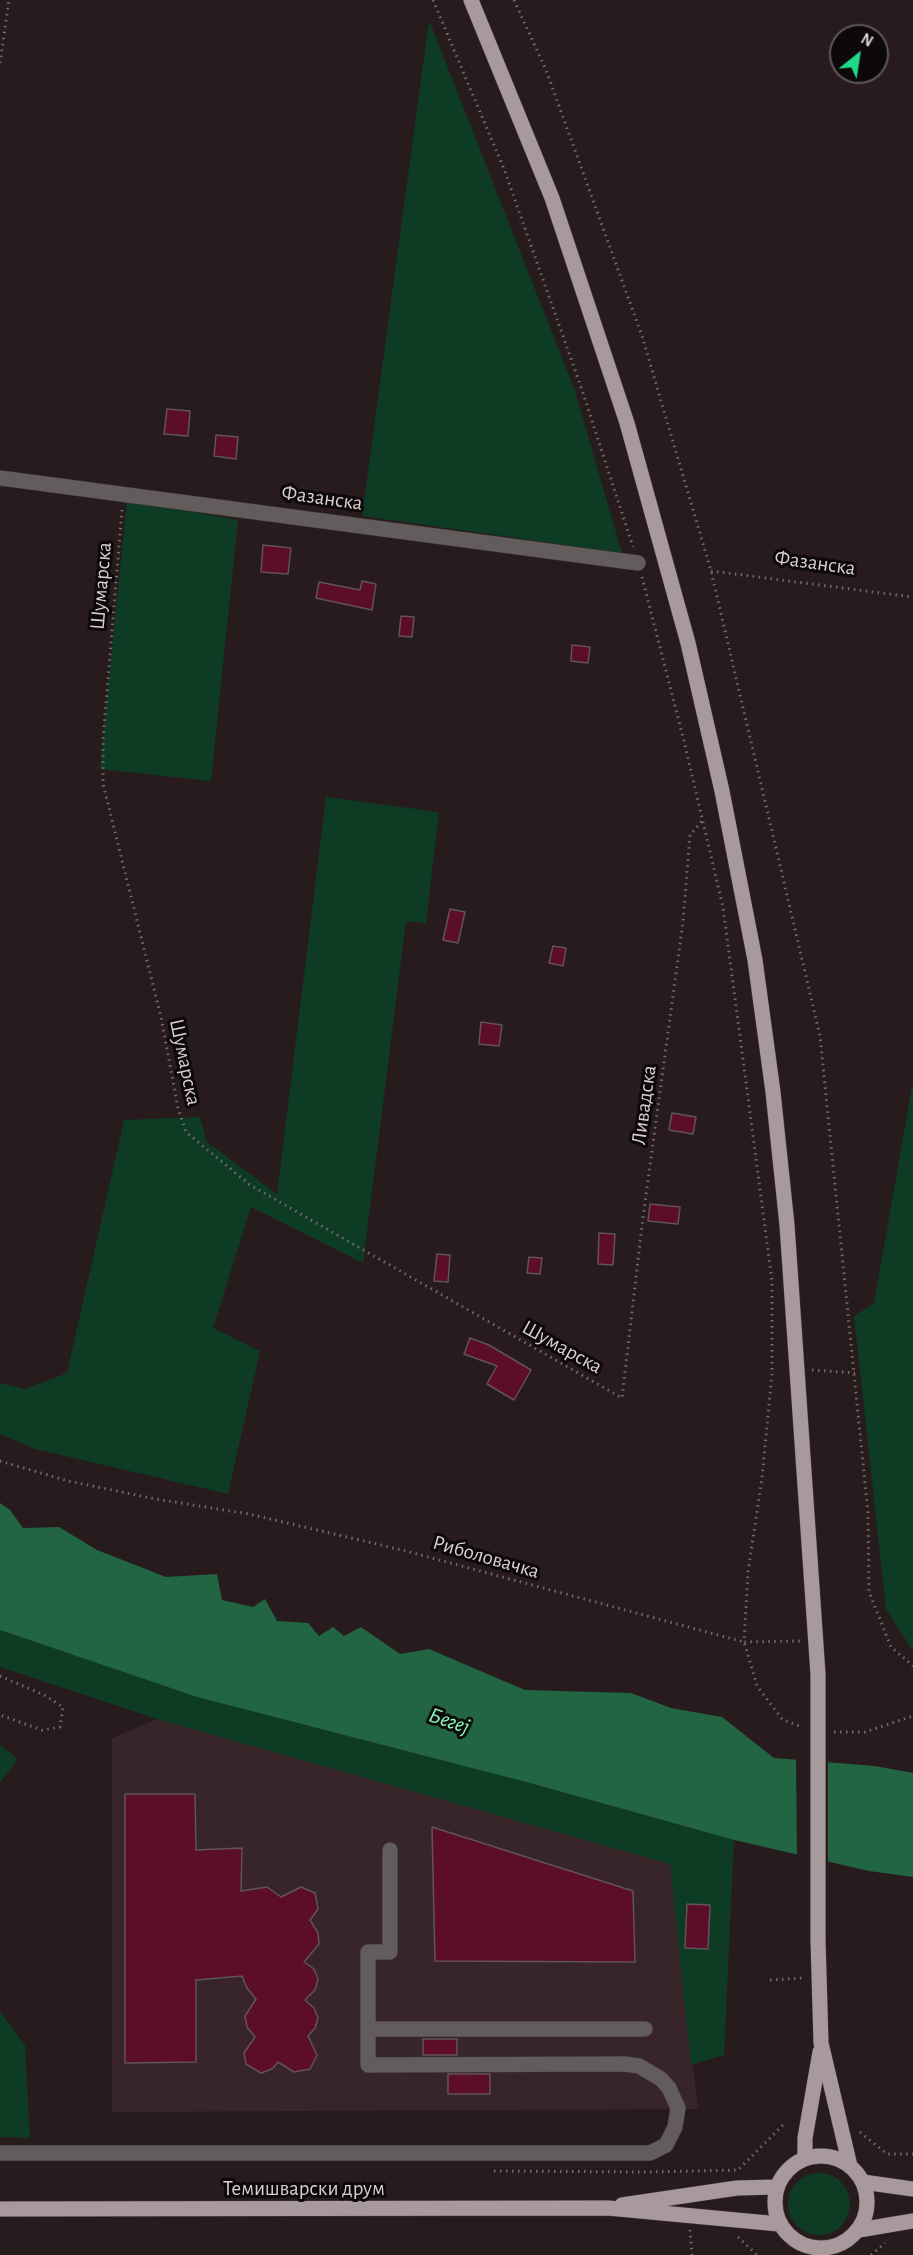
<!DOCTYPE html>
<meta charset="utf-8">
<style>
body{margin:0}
#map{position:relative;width:913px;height:2255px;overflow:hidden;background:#281b1e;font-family:"Alegreya Sans",sans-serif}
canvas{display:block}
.north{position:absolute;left:829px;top:24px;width:60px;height:60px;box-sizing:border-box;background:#0d0809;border:2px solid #5e5859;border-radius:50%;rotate:30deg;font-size:16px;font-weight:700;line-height:24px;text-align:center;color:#d8cfd0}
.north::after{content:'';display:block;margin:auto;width:21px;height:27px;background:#20d887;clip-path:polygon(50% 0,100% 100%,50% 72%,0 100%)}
</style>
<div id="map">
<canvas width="913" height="2255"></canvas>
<div class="north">N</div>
</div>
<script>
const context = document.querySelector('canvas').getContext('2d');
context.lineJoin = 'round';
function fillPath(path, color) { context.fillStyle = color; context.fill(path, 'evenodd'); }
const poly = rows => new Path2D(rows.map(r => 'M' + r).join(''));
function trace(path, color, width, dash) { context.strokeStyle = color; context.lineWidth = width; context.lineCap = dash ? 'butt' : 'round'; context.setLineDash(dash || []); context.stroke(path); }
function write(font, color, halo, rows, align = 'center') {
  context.font = font + ' "Alegreya Sans",sans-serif'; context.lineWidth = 6; context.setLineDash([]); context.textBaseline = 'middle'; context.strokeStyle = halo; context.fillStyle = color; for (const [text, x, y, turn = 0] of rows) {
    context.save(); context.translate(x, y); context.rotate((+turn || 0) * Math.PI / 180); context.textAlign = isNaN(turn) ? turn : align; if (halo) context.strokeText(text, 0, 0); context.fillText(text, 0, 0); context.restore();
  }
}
fillPath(poly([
 [157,1719,670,1864,698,2109,112,2112,112,1738]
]), '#382529');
fillPath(poly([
 [429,20,575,391,622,553,362,516],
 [127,500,238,520,211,781,100,769],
 [326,797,439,812,426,923,406,921,363,1263,251,1207,213,1328,260,1351,228,1494,35,1449,0,1434,0,1383,25,1389,67,1373,124,1120,200,1117,207,1142,277,1194],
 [913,1081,913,1651,886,1609,854,1316,874,1303],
 [0,1630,197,1697,518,1780,734,1840,724,2055,691,2065,670,1864,157,1719,0,1667],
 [0,1745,18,1759,0,1783],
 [0,2012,25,2045,30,2138,0,2137],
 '788 2204a31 31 0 1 1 62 0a31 31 0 1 1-62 0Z'
]), '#0e3b24');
fillPath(poly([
 [0,1503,10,1510,23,1528,59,1527,97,1550,166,1577,217,1574,222,1600,253,1607,265,1599,277,1621,308,1623,319,1636,333,1627,344,1636,361,1627,400,1654,429,1649,525,1690,631,1693,671,1708,722,1717,774,1758,875,1766,913,1773,913,1877,869,1871,734,1840,526,1782,197,1697,0,1630]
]), '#226542');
fillPath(poly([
 [796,1757,828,1759,828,1865,797,1858]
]), '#281b1e');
const building = poly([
 [167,409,190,411,188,436,164,434,167,409],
 [216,435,238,437,236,459,214,456,216,435],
 [263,545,291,548,288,574,261,572,263,545],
 [362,581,376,584,372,610,316,598,319,582,360,590,362,581],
 [401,616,414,617,412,637,399,636,401,616],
 [572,645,590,647,588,663,571,661,572,645],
 [450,909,465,912,458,943,443,940,450,909],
 [553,946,566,948,563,966,549,963,553,946],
 [481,1022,502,1025,499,1046,479,1044,481,1022],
 [672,1113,696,1117,693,1134,669,1130,672,1113],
 [650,1204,680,1207,678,1224,648,1221,650,1204],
 [599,1233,615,1234,613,1265,598,1264,599,1233],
 [437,1254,450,1255,448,1282,434,1281,437,1254],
 [529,1257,542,1258,540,1274,527,1273,529,1257],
 [470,1338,489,1345,531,1370,514,1400,487,1384,497,1366,464,1354,470,1338],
 [125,1794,195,1794,196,1850,242,1848,241,1891,267,1887,281,1897,301,1887,315,1893,318,1909,310,1920,318,1933,319,1944,304,1962,314,1969,318,1979,315,1990,305,2000,314,2008,318,2018,315,2028,308,2036,317,2055,310,2069,294,2072,278,2062,272,2069,261,2073,246,2064,244,2053,255,2037,247,2027,245,2016,256,1999,247,1988,242,1976,196,1980,196,2062,125,2063,125,1794],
 [432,1827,633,1891,635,1962,435,1961,432,1827],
 [687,1904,710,1905,708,1949,685,1948,687,1904],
 [423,2039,457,2039,457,2055,423,2055,423,2039],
 [448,2074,490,2074,490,2094,448,2094,448,2074]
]);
fillPath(building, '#5b0d29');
trace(building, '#625356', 1.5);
const minor = poly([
 [0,478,638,563],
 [368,2029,645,2029],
 [0,2153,650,2153,666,2145,675,2127,678,2108,669,2088,661,2079,639,2066,624,2064,368,2065,368,1952,390,1952,390,1850]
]);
const major = poly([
 [471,0,552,198,627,423,688,643,722,791,755,960,773,1092,787,1225,818,1674],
 [818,1940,821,2043,850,2166],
 '775 2202a46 46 0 1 1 92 0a46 46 0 1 1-92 0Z',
 [805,2158,805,2138,820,2052],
 [863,2182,913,2189],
 [622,2205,737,2188,777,2187],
 [0,2209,608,2208,779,2224],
 [859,2230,913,2221]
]);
trace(minor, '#44383a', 16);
trace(major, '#44383a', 16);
trace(poly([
 [433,0,504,169,582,390,633,547],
 [514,0,546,70,642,336,711,571,820,1036,868,1513,869,1592,891,1647,913,1666],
 [0,63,9,0],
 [122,510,103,740,103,784,161,1017,178,1108,186,1132,250,1185,622,1398,643,1217,683,922,690,835,702,821],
 [711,571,913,597],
 [642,577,683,737,723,907,772,1281,772,1373,762,1478,748,1572,744,1642,800,1641],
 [812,1370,855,1373],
 [0,1461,68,1481,156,1499,249,1514,402,1550,744,1642,757,1686,782,1719,801,1727],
 [0,1676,44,1695,63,1707,60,1727,42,1730,0,1715],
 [834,1732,865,1732,913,1716],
 [770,1980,802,1978],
 [860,2132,887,2154,913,2154],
 [494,2171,646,2172,738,2170,784,2124],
 [690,2230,692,2255],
 [738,2237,757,2255],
 [871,2255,885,2243]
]), '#756a6c', 3, [1.5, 4.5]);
trace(minor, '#635c5d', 15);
trace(major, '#a8999c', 15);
const majorBridge = poly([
 [818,1674,818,1940]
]);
trace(majorBridge, '#44383a', 16, []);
trace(majorBridge, '#a8999c', 15);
write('21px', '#d8cfd0', '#0d0809', [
 ["Фазанска",322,498,8],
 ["Фазанска",815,563,8],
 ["Шумарска",101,586,-85],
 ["Шумарска",185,1062,78],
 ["Ливадска",644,1105,-82],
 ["Шумарска",562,1347,29],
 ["Риболовачка",486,1557,16],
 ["Темишварски друм",304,2189]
]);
write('italic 22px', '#8bffbc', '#0d0809', [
 ["Бегеј",449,1721,19]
]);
</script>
